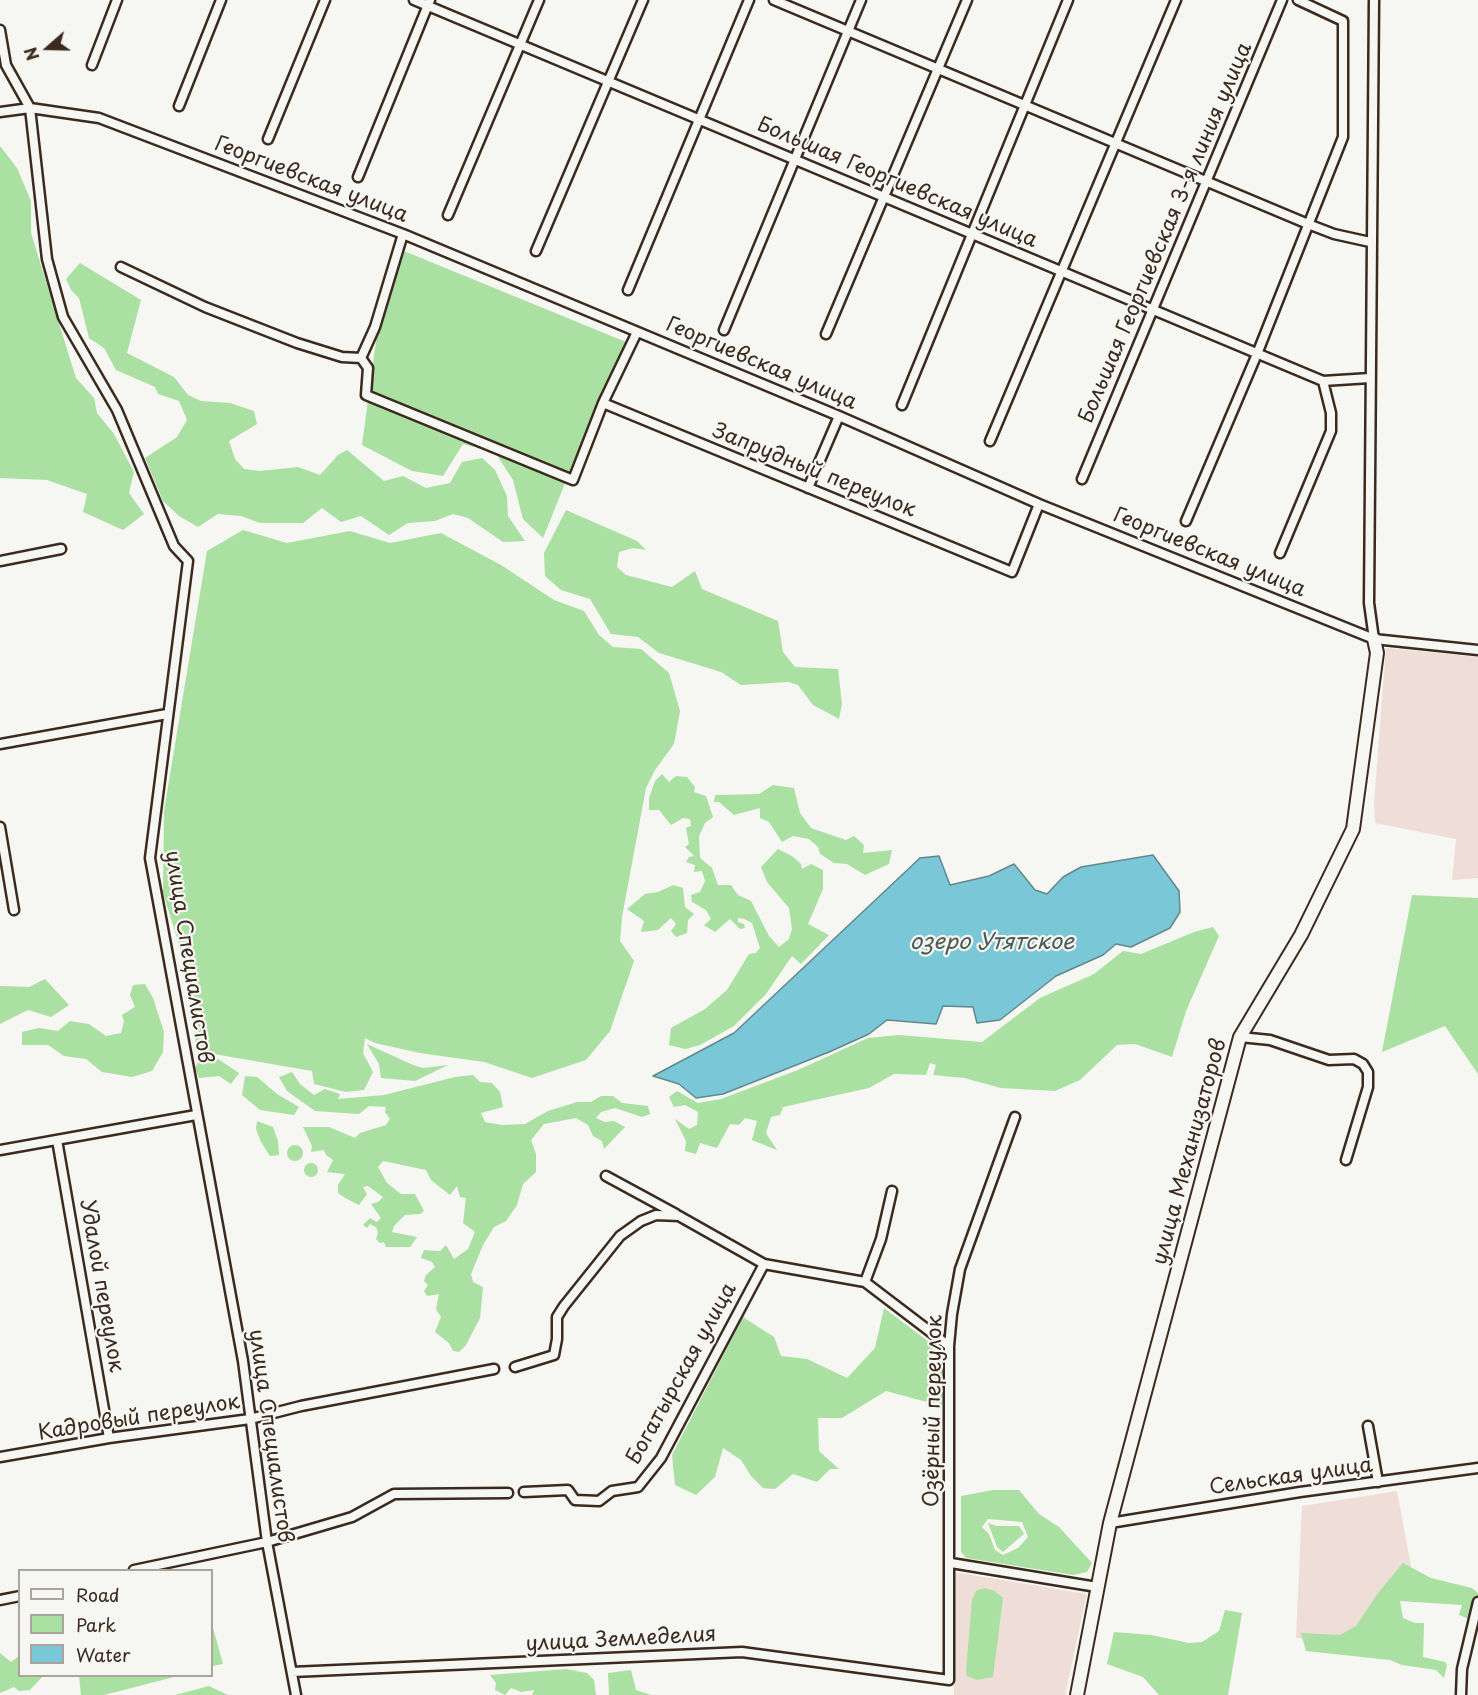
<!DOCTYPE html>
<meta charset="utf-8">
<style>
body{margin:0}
#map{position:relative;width:1478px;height:1695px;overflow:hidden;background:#f6f6f2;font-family:"Playpen Sans",sans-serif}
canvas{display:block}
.legend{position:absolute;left:18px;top:1569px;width:195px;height:108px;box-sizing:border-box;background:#f6f6f2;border:2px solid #aba49d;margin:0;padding:8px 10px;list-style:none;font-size:18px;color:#3b2a1e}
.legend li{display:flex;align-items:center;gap:12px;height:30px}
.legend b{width:30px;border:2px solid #aba49d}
.north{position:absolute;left:18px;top:18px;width:60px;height:60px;-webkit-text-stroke:4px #f6f6f2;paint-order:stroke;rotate:250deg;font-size:16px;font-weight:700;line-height:24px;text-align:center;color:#3b2a1e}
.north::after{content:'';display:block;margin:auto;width:21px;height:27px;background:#3b2a1e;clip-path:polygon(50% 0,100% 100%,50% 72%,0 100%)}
</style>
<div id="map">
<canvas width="1478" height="1695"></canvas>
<ul class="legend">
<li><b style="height:8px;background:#f6f6f2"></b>Road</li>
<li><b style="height:16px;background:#aae0a2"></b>Park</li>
<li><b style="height:16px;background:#7ac8d7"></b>Water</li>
</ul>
<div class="north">N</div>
</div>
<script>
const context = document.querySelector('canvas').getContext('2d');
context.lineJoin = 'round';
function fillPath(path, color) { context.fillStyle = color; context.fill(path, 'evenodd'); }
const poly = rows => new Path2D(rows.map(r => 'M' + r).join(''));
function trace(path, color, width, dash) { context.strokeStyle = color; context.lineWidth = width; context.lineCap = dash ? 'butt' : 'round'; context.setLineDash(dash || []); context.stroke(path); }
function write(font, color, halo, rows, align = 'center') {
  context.font = font + ' "Playpen Sans",sans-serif'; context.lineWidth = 4.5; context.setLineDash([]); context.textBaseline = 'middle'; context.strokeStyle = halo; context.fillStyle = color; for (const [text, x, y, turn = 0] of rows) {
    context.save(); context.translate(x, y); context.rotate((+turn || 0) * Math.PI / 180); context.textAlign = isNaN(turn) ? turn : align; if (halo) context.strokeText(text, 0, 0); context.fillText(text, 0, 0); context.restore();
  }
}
fillPath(poly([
 [1386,648,1478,657,1478,878,1452,880,1456,839,1375,823,1374,803],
 [1397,1491,1411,1566,1390,1590,1360,1647,1296,1638,1302,1506],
 [954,1572,1087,1594,1065,1695,954,1695]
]), '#efded7');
fillPath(poly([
 [0,146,17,168,31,201,31,233,76,378,94,398,97,413,114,434,134,472,129,493,144,514,123,530,83,512,87,494,47,480,0,478],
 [404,251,626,342,597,404,543,538,523,519,513,480,495,452,463,444,443,476,412,471,362,445,377,334],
 [80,263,141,300,127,353,174,377,188,395,201,401,230,403,254,411,257,424,229,441,235,459,244,469,260,471,298,467,320,475,338,455,347,450,384,481,403,476,426,488,450,483,462,462,482,458,495,470,507,496,508,516,525,541,503,542,468,518,453,514,435,521,408,523,389,535,361,516,341,522,322,508,303,523,260,523,241,516,218,514,198,527,179,516,163,501,145,458,177,437,187,420,179,401,158,394,155,387,116,370,104,348,89,338,79,298,71,290,66,279],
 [566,510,637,541,646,550,633,548,619,552,617,567,626,575,672,587,695,571,702,589,778,621,783,652,795,667,838,669,842,704,839,719,813,705,798,685,788,682,741,685,721,672,659,653,638,637,611,634,590,599,561,590,545,576,544,553],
 [243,530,287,543,350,531,390,543,441,533,501,565,554,600,584,611,599,635,613,647,641,649,669,673,680,711,674,744,655,770,646,788,622,917,620,941,634,961,610,1031,586,1060,532,1078,484,1062,420,1053,375,1043,365,1038,363,1053,373,1072,364,1090,346,1092,314,1084,312,1071,197,1051,184,960,163,893,164,811,207,551],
 [662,774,669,782,676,776,687,777,695,787,694,792,706,796,713,817,705,823,699,836,700,858,712,868,718,885,731,885,738,895,751,901,769,936,779,947,789,939,792,929,789,908,767,882,761,867,778,849,792,856,801,864,802,869,811,864,823,870,823,889,808,924,829,935,801,964,792,956,766,994,734,1026,700,1045,685,1049,669,1045,671,1028,705,1009,727,990,749,954,756,953,760,948,752,923,744,919,738,918,738,922,744,924,745,928,740,929,730,919,715,932,704,925,711,919,706,910,692,902,691,895,700,892,705,881,702,871,694,872,695,865,686,862,689,857,694,856,685,847,689,844,686,828,691,826,690,819,683,818,671,825,659,810,649,810,649,798,655,781],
 [773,785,794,788,800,813,811,828,846,840,854,836,864,845,863,853,892,850,889,864,865,875,847,864,834,863,820,854,818,847,809,839,793,836,782,842,769,822,760,818,760,808,734,815,719,802,714,802,715,795,759,794],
 [673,885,683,888,685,907,694,914,688,920,687,933,676,937,671,931,676,924,671,918,658,930,641,932,644,921,627,909,645,894,658,892],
 [1412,895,1478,898,1478,1074,1445,1026,1382,1052],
 [1213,927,1219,936,1186,1011,1172,1057,1135,1044,1117,1045,1080,1080,1055,1091,1001,1088,964,1078,933,1075,936,1065,930,1063,926,1075,894,1074,869,1088,783,1107,780,1115,771,1117,766,1133,777,1150,752,1140,757,1121,745,1118,739,1125,730,1124,717,1148,700,1143,696,1154,685,1151,686,1141,675,1119,689,1129,697,1125,698,1112,685,1105,674,1107,669,1097,677,1091,698,1103,721,1099,798,1070,868,1038,899,1035,982,1042,1040,998,1094,974,1123,951,1141,954,1194,932],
 [45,979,69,1005,51,1017,28,1010,0,1024,0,986,29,987],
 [145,984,153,998,164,1032,163,1052,152,1071,132,1077,102,1072,86,1059,64,1056,48,1045,22,1045,22,1032,39,1028,58,1031,70,1021,89,1024,106,1036,121,1033,124,1021,122,1015,135,1007,130,995,133,985],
 [367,1044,413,1065,423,1068,448,1065,415,1081,381,1078,379,1064],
 [218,1059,239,1073,231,1084,219,1076,199,1078,195,1068,198,1062],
 [292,1072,300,1084,314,1095,325,1089,340,1094,338,1099,384,1095,455,1077,473,1075,480,1082,492,1083,500,1092,503,1107,481,1113,485,1122,502,1125,525,1124,548,1111,577,1102,591,1102,601,1096,613,1096,622,1103,648,1106,650,1114,642,1117,615,1108,601,1112,596,1118,605,1122,614,1121,625,1127,604,1149,602,1141,593,1136,588,1125,576,1118,544,1124,531,1140,536,1154,536,1172,523,1184,517,1205,506,1221,494,1227,483,1245,471,1274,473,1282,483,1287,480,1318,466,1345,459,1352,453,1351,449,1343,435,1332,441,1317,436,1309,439,1294,427,1296,424,1291,428,1285,424,1281,426,1275,435,1267,432,1262,421,1258,424,1250,440,1251,446,1245,454,1259,468,1249,475,1232,463,1223,466,1198,460,1197,457,1186,450,1195,431,1180,426,1170,383,1161,378,1167,387,1183,401,1194,415,1194,424,1211,420,1214,405,1215,394,1226,392,1232,417,1237,410,1247,386,1247,384,1242,380,1243,376,1239,378,1233,376,1227,370,1224,367,1228,363,1225,370,1218,377,1222,381,1218,371,1204,378,1202,383,1197,368,1186,363,1187,367,1194,359,1205,345,1198,338,1193,338,1185,345,1174,327,1172,333,1160,326,1155,324,1150,311,1152,312,1146,303,1127,329,1127,355,1138,360,1133,386,1125,390,1119,385,1112,386,1107,369,1106,359,1114,315,1111,287,1091,279,1077],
 [245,1076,257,1077,277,1094,299,1107,294,1115,260,1110,242,1095],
 [257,1121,273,1127,278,1141,279,1155,270,1156,261,1142,256,1129],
 '287 1153a8 8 0 1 1 16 0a8 8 0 1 1-16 0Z',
 '304 1170a7 7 0 1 1 14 0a7 7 0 1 1-14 0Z',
 [884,1308,945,1354,942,1406,886,1391,842,1418,818,1418,819,1451,839,1469,830,1469,817,1482,793,1474,775,1489,763,1488,751,1476,741,1460,723,1448,715,1477,696,1495,675,1485,672,1455,743,1317,774,1337,781,1356,807,1359,847,1378,875,1348],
 [993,1490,1019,1490,1039,1514,1059,1527,1092,1563,1087,1572,1073,1575,966,1558,961,1552,961,1496],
 [988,1519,1022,1522,1028,1537,1018,1548,1003,1555,995,1550,989,1534,982,1527],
 [988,1523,997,1526,1019,1526,1024,1534,1003,1552,997,1547],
 [1403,1563,1431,1578,1472,1588,1478,1593,1472,1620,1459,1615,1462,1605,1400,1601,1403,1618,1415,1623,1424,1623,1423,1657,1445,1662,1447,1665,1444,1678,1436,1670,1402,1665,1390,1660,1306,1651,1301,1633,1340,1635,1356,1626,1378,1593],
 [984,1588,995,1591,1003,1598,993,1677,977,1680,967,1676,966,1670,972,1600,976,1591],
 [1225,1610,1242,1613,1228,1695,1159,1695,1143,1677,1107,1664,1114,1632,1151,1635,1189,1643,1202,1642,1219,1631],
 [212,1624,223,1664,212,1666],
 [0,1653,11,1662,19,1656,20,1676,43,1676,30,1690,19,1691,14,1687,0,1693],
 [566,1669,587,1673,594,1680,596,1695,532,1695,534,1690,521,1692,511,1688,505,1695,495,1690,496,1683,490,1675],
 [631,1670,636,1690,651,1695,609,1695,608,1673],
 [79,1676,178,1676,104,1695,81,1695],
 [209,1686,228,1695,175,1695]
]), '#aae0a2');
const water = poly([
 [1153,855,1179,891,1180,912,1170,928,1131,947,1116,944,1103,955,1056,976,1000,1020,977,1023,973,1007,943,1006,936,1024,887,1020,869,1034,829,1052,723,1094,696,1098,679,1084,653,1076,734,1033,920,858,939,856,950,885,989,876,1014,864,1035,890,1047,894,1063,877,1081,867,1153,855]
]);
fillPath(water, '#7ac8d7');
trace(water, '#61898d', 1.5);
const street = poly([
 [414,0,1323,381,1370,378],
 [774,0,1308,224,1334,234,1370,242],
 [1374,0,1369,603,1374,639],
 [0,30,6,65,30,108,47,259,63,317,117,410,174,546,188,561,150,858,243,1361,267,1542,296,1695],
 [92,65,117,0],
 [179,106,221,0],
 [0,112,30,108,99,118,403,234,839,416,1039,504,1374,639,1478,650],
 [268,139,325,0],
 [358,177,430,0],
 [448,215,539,0],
 [536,251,643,0],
 [121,267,205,307,297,343,342,357,361,358,375,327,403,234],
 [628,290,749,0],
 [724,330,861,0],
 [826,334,967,0],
 [361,358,368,368,366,395,573,480,603,403,637,332],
 [603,403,1012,572,1039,504],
 [902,405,1068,0],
 [990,441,1176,0],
 [1082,479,1282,0],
 [808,488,839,416],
 [1186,521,1257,354,1343,137,1343,21,1298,0],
 [1280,553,1331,431,1331,413,1323,381],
 [0,561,61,549],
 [0,744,167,714],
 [0,827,14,910],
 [1240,1037,1270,1040,1329,1060,1354,1059,1363,1064,1368,1072,1368,1087,1346,1160],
 [57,1140,109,1438],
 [0,1150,196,1115],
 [606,1176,676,1214],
 [865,1282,881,1239,892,1191],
 [515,1367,554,1355,557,1339,557,1317,564,1306,620,1236,641,1221,656,1215,679,1216,764,1264,865,1282,949,1346],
 [1368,1426,1378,1482],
 [0,1457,109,1438,250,1419,301,1406,494,1369],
 [524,1492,568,1490,575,1500,599,1501,612,1491,638,1487,661,1458,764,1264],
 [1110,1523,1300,1492,1478,1468],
 [951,1563,1097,1587],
 [134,1570,267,1542,352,1517,394,1494,508,1493],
 [0,1600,20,1596],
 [292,1672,742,1652,949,1680,949,1346,952,1314,960,1269,1015,1117],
 [1461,1695,1462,1669,1478,1602]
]);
const secondary = poly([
 [1077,1695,1110,1523,1240,1037,1301,935,1353,829,1377,653,1374,639]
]);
trace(street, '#3b2a1e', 13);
trace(secondary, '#3b2a1e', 16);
trace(street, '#f6f6f2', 8);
trace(secondary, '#f6f6f2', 12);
write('21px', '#3b2a1e', '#f6f6f2', [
 ["Георгиевская улица",311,180,21],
 ["Большая Георгиевская улица",897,183,23],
 ["Большая Георгиевская 3-я линия улица",1166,233,-67],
 ["Георгиевская улица",761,364,23],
 ["Запрудный переулок",814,471,22],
 ["Георгиевская улица",1209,553,22],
 ["улица Специалистов",188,957,81],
 ["улица Механизаторов",1190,1152,-75],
 ["Удалой переулок",101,1286,80],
 ["Богатырская улица",682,1374,-61],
 ["Озёрный переулок",934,1411,-89],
 ["Кадровый переулок",139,1418,-9],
 ["улица Специалистов",270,1436,82],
 ["Сельская улица",1291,1477,-8],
 ["улица Земледелия",621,1640,-3]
]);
write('italic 22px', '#4e5956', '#f6f6f2', [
 ["озеро Утятское",992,943]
]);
</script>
